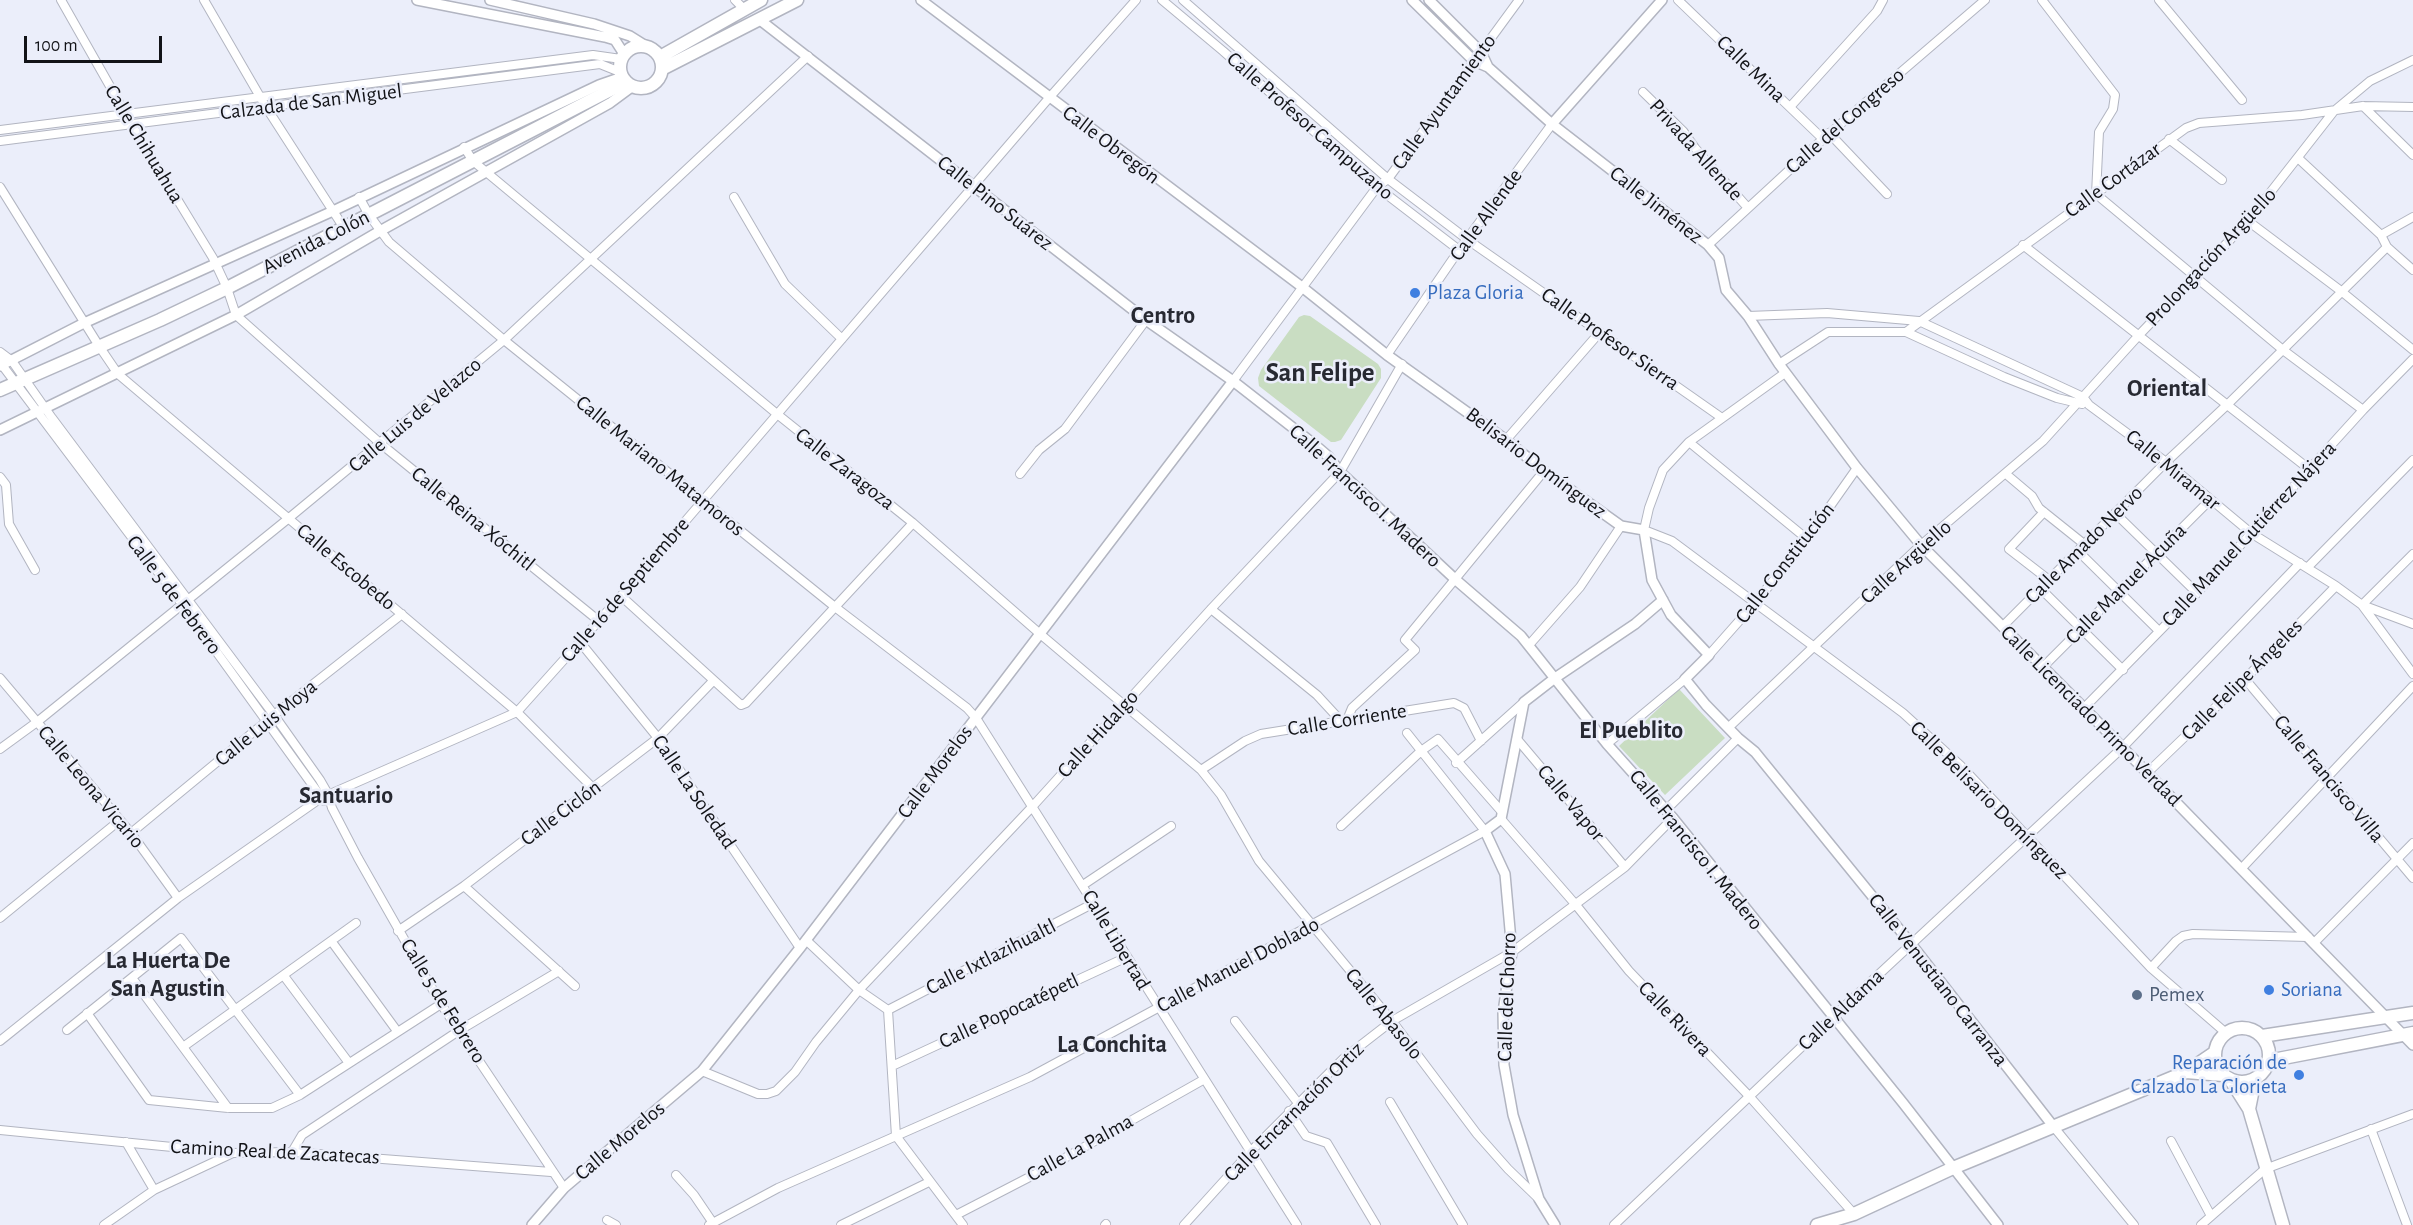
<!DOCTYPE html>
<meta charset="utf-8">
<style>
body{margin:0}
#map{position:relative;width:2413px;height:1225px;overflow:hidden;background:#ebeefa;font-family:"Alegreya Sans",sans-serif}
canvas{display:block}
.scale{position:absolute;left:24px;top:36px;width:138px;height:27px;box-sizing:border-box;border:3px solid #121317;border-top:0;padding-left:8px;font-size:18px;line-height:21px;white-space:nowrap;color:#121317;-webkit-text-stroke:4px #ebeefa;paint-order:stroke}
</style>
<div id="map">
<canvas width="2413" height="1225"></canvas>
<div class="scale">100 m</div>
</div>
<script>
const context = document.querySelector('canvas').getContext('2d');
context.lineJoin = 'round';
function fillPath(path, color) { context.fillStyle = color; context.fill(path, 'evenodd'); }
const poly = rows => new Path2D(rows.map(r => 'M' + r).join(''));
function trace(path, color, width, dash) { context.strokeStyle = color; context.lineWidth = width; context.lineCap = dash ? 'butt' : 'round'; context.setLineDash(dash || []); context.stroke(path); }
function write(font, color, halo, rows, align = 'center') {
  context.font = font + ' "Alegreya Sans",sans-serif'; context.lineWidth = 5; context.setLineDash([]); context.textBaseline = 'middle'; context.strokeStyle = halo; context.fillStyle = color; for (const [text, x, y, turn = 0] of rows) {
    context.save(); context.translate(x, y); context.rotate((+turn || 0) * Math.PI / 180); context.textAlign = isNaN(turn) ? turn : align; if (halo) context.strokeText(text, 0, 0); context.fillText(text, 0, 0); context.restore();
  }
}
fillPath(poly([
 [1304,315,1310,316,1378,364,1381,369,1381,378,1341,440,1335,442,1331,442,1259,386,1258,378,1261,370,1299,317],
 [1679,689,1725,738,1665,795,1619,746]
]), '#c9ddc2');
const minor = poly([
 [61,0,132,125,213,258,227,288,236,315,381,444,599,621],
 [204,0,266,107,344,228],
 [735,0,744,9],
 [1162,0,1223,51,1377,187,1459,250],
 [1183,0,1388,179,1468,240,1722,418],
 [1678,0,1823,139],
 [2042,0,2115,95,2113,109,2099,132,2096,194,2283,350,2363,410],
 [2159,0,2242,100],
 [1643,92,1683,131,1695,148,1748,208],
 [2363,106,2413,155],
 [1790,107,1877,11,1883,0],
 [0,130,593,55,621,59],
 [1829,133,1887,194],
 [2169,139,2222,180],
 [0,141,600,64,620,72],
 [464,147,473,161,777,414,913,523,1039,633,1201,770,1221,795,1259,861,1392,1021,1477,1134,1508,1169,1538,1198],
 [2299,159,2381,235,2387,247,2413,270],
 [0,187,99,346,118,374,517,712,594,789],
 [359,197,369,215,389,242,504,340,835,607,967,708,976,718,1297,1225],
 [734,197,785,284,842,339],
 [2248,221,2341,291,2413,350],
 [2381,235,2413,217],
 [1708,245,1823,139,1985,0],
 [2023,245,2309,469],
 [1748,316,1827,313,1919,321,2083,397,2089,405,2166,462,2251,533,2336,586,2362,605,2413,624],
 [1906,332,2186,128,2199,123,2302,115,2363,106,2413,107],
 [0,352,12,361,52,418,274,715,320,780,328,794,332,808,358,858,441,1004,564,1188],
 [1387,355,1459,250,1552,124],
 [0,356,2,365,182,604,324,801],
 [1779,364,1828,332,1906,332,2004,377,2057,398,2082,404],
 [1785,373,1689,442,1663,470,1649,508,1644,530,1672,541,1903,713,1961,766,2151,968,2226,1033],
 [1233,381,1377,187,1388,179,1519,0],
 [1506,440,1600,332],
 [1689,442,1807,539],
 [1020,474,1039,450,1065,429,1146,320],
 [2006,474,2032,496,2039,508,2084,544],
 [0,477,6,485,9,524,35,570],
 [2044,512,2009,549,2049,580],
 [2115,513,2197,593],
 [2078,551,2159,631],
 [2413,554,2362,605,2413,674],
 [2307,568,2413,460],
 [2041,589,2123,670],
 [621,596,741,705,746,703,913,523],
 [1211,609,1317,695,1341,721],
 [2002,627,2166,462,2228,404,2387,247],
 [580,642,658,738,800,948],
 [1529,645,1580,587,1621,526],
 [1709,655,1755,603,1807,539,1857,468],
 [2042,668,2210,500],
 [0,678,131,833,178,898],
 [2245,679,2413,878],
 [2084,708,2197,593,2363,410,2413,359],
 [1347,720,1352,708,1415,650,1405,640,1544,471],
 [1729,727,1921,545,2043,441,2140,334,2248,221,2334,111,2370,81,2413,60],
 [1517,739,1625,867],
 [1607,744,1685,679],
 [0,749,37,722,289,518,504,340,808,56],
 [1456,763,1524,702],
 [1201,770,1245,741,1261,734,1454,703,1464,708,1481,741],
 [2147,773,2245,679,2336,586],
 [1666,810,1738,738],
 [1501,819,1576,905,1629,971,1749,1096,1854,1214],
 [1341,826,1421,751,1438,739,1502,812],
 [131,833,274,715,402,614],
 [2242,868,2413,686],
 [1083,885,1171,826],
 [464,886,575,986],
 [0,918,120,820],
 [398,931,464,886,658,738,713,681],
 [806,940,859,990,888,1010],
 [332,942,397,1031],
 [2314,943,2413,843],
 [2151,968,2176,941,2183,936,2193,934,2308,937],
 [284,976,349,1063],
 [132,978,228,1108],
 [888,1010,896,1136,963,1225],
 [888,1010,1094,903],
 [87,1013,149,1100,228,1108,272,1108,300,1095,441,1004],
 [1235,1021,1298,1103],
 [67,1030,181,938,300,1095],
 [0,1041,178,898,321,798,517,712,621,596,1049,98,1136,0],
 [183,1047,356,923],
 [892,1066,1127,957],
 [702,1071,758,1094,767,1094,776,1091,795,1072,816,1042,859,990,1032,807,1211,609,1340,472,1402,364],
 [1390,1102,1463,1225],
 [1289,1111,1306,1136,1327,1143,1376,1225],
 [2053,1126,2134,1225],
 [2371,1129,2407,1225],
 [0,1130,233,1153,292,1152,551,1172],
 [2171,1141,2211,1216],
 [126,1142,154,1190],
 [292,1152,302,1135,460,1030,559,971],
 [676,1175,694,1195,713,1223],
 [956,1215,1047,1168,1203,1080],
 [607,1220,616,1225],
 [104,1225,154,1190,233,1153],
 [709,1225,778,1188,1030,1077,1485,831,1407,733],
 [841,1225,929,1182],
 [1105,1225,1106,1224],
 [1184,1225,1251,1151,1343,1059,1392,1021,1512,952,1625,867,1673,818],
 [1614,1225,1833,1017,2122,748,2300,563],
 [2201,1225,2265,1169,2413,1114]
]);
const tertiary = poly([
 [417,0,605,37,615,40,624,54],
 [490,0,594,24,630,36,646,46],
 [921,0,1302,287,1387,355,1506,440,1544,471,1621,526,1644,530,1652,580,1671,615,1709,655,1685,679,1706,705,1738,738,1755,752,1912,945,2053,1126],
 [1412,0,1474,61,1488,67,1552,124,1708,245,1719,258,1726,290,1748,316,1779,364,1857,468,1921,545,2084,708,2413,1045],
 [1429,0,1481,52,1488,67],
 [760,20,1146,320,1233,381,1315,445,1329,457,1340,472,1456,580,1521,636,1607,744,1673,818,1903,1103,1998,1225],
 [1552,124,1662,0],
 [0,366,84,323,333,211,599,85,622,77],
 [0,430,236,315,380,231,610,103,633,86],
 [532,1225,564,1188,702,1071,800,948,1233,381],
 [1555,1225,1539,1199,1513,1115,1504,1065,1503,1012,1512,952,1505,874,1485,831,1501,819,1524,702,1555,678,1635,624,1663,600]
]);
const primary = poly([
 '620 67a21 21 0 1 1 42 0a21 21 0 1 1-42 0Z',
 [660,57,761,0],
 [662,69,797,0],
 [0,390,160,320,227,288,626,82],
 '2215 1055a27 27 0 1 1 54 0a27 27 0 1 1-54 0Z',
 [2262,1036,2413,1013],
 [2267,1066,2278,1059,2413,1033],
 [2186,1072,2223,1075],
 [2230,1079,2249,1109,2283,1225],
 [2249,1109,2255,1079],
 [1817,1225,1854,1214,1953,1168,2186,1072,2214,1053]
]);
trace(minor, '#b2b5c1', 10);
trace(tertiary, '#b2b5c1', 12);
trace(primary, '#b2b5c1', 15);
trace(minor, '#fff', 8);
trace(tertiary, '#fff', 9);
trace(primary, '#fff', 12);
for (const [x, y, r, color] of [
 [1415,293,6,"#3f7fe0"],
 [2269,990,6,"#3f7fe0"],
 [2137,995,6,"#5c6f8a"],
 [2299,1075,6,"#3f7fe0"]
]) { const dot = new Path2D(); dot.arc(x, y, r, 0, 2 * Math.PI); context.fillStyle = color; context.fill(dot); trace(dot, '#ebeefa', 2); }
write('21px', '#121317', '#ebeefa', [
 ["Calle Mina",1751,69,44],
 ["Calzada de San Miguel",311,102,-7],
 ["Calle Ayuntamiento",1444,102,-54],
 ["Calle del Congreso",1845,121,-41],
 ["Calle Profesor Campuzano",1310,126,41],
 ["Calle Chihuahua",144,144,59],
 ["Calle Obregón",1111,145,37],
 ["Privada Allende",1696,150,48],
 ["Calle Cortázar",2113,180,-36],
 ["Calle Pino Suárez",995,203,38],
 ["Calle Jiménez",1656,205,38],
 ["Calle Allende",1486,215,-54],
 ["Avenida Colón",316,242,-27],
 ["Prolongación Argüello",2211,257,-47],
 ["Calle Profesor Sierra",1610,339,35],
 ["Calle Luis de Velazco",415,415,-40],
 ["Belisario Domínguez",1536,463,37],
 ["Calle Mariano Matamoros",660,466,39],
 ["Calle Zaragoza",845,469,38],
 ["Calle Miramar",2173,470,39],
 ["Calle Francisco I. Madero",1365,496,43],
 ["Calle Reina Xóchitl",473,519,39],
 ["Calle Manuel Gutiérrez Nájera",2249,534,-47],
 ["Calle Amado Nervo",2084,545,-45],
 ["Calle Argüello",1906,562,-42],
 ["Calle Constitución",1785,563,-52],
 ["Calle Escobedo",346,567,40],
 ["Calle Manuel Acuña",2126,584,-45],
 ["Calle 16 de Septiembre",625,590,-49],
 ["Calle 5 de Febrero",174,595,53],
 ["Calle Felipe Ángeles",2242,680,-45],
 ["Calle Licenciado Primo Verdad",2091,716,45],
 ["Calle Corriente",1347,720,-9],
 ["Calle Luis Moya",266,723,-39],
 ["Calle Hidalgo",1098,734,-48],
 ["Calle Morelos",935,772,-53],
 ["Calle Francisco Villa",2329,779,50],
 ["Calle Leona Vicario",91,787,50],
 ["Calle La Soledad",694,792,56],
 ["Calle Belisario Domínguez",1989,800,45],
 ["Calle Vapor",1571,803,50],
 ["Calle Ciclón",561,813,-37],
 ["Calle Francisco I. Madero",1696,850,51],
 ["Calle Libertad",1116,940,59],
 ["Calle Ixtlazihualtl",991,957,-27],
 ["Calle Manuel Doblado",1238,965,-28],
 ["Calle Venustiano Carranza",1938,980,52],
 ["Calle del Chorro",1507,997,-88],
 ["Calle 5 de Febrero",443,1001,58],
 ["Calle Aldama",1841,1010,-43],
 ["Calle Popocatépetl",1009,1011,-25],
 ["Calle Abasolo",1384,1014,51],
 ["Calle Rivera",1675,1019,46],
 ["Calle Encarnación Ortiz",1294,1112,-45],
 ["Calle Morelos",620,1141,-40],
 ["Calle La Palma",1080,1148,-29],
 ["Camino Real de Zacatecas",275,1152,3]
]);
write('21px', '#366cbe', '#ebeefa', [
 ["Plaza Gloria",1427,293],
 ["Soriana",2281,990],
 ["Reparación de",2287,1063,"right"],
 ["Calzado La Glorieta",2287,1087,"right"]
], 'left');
write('21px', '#4e5e75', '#ebeefa', [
 ["Pemex",2149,995]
], 'left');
write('bold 24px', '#272932', '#ebeefa', [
 ["Centro",1163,316],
 ["Oriental",2167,389],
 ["El Pueblito",1631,731],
 ["Santuario",346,796],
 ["La Huerta De",168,961],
 ["San Agustin",168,989],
 ["La Conchita",1112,1045]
]);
write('bold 27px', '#272932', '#ebeefa', [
 ["San Felipe",1320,373]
]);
</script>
